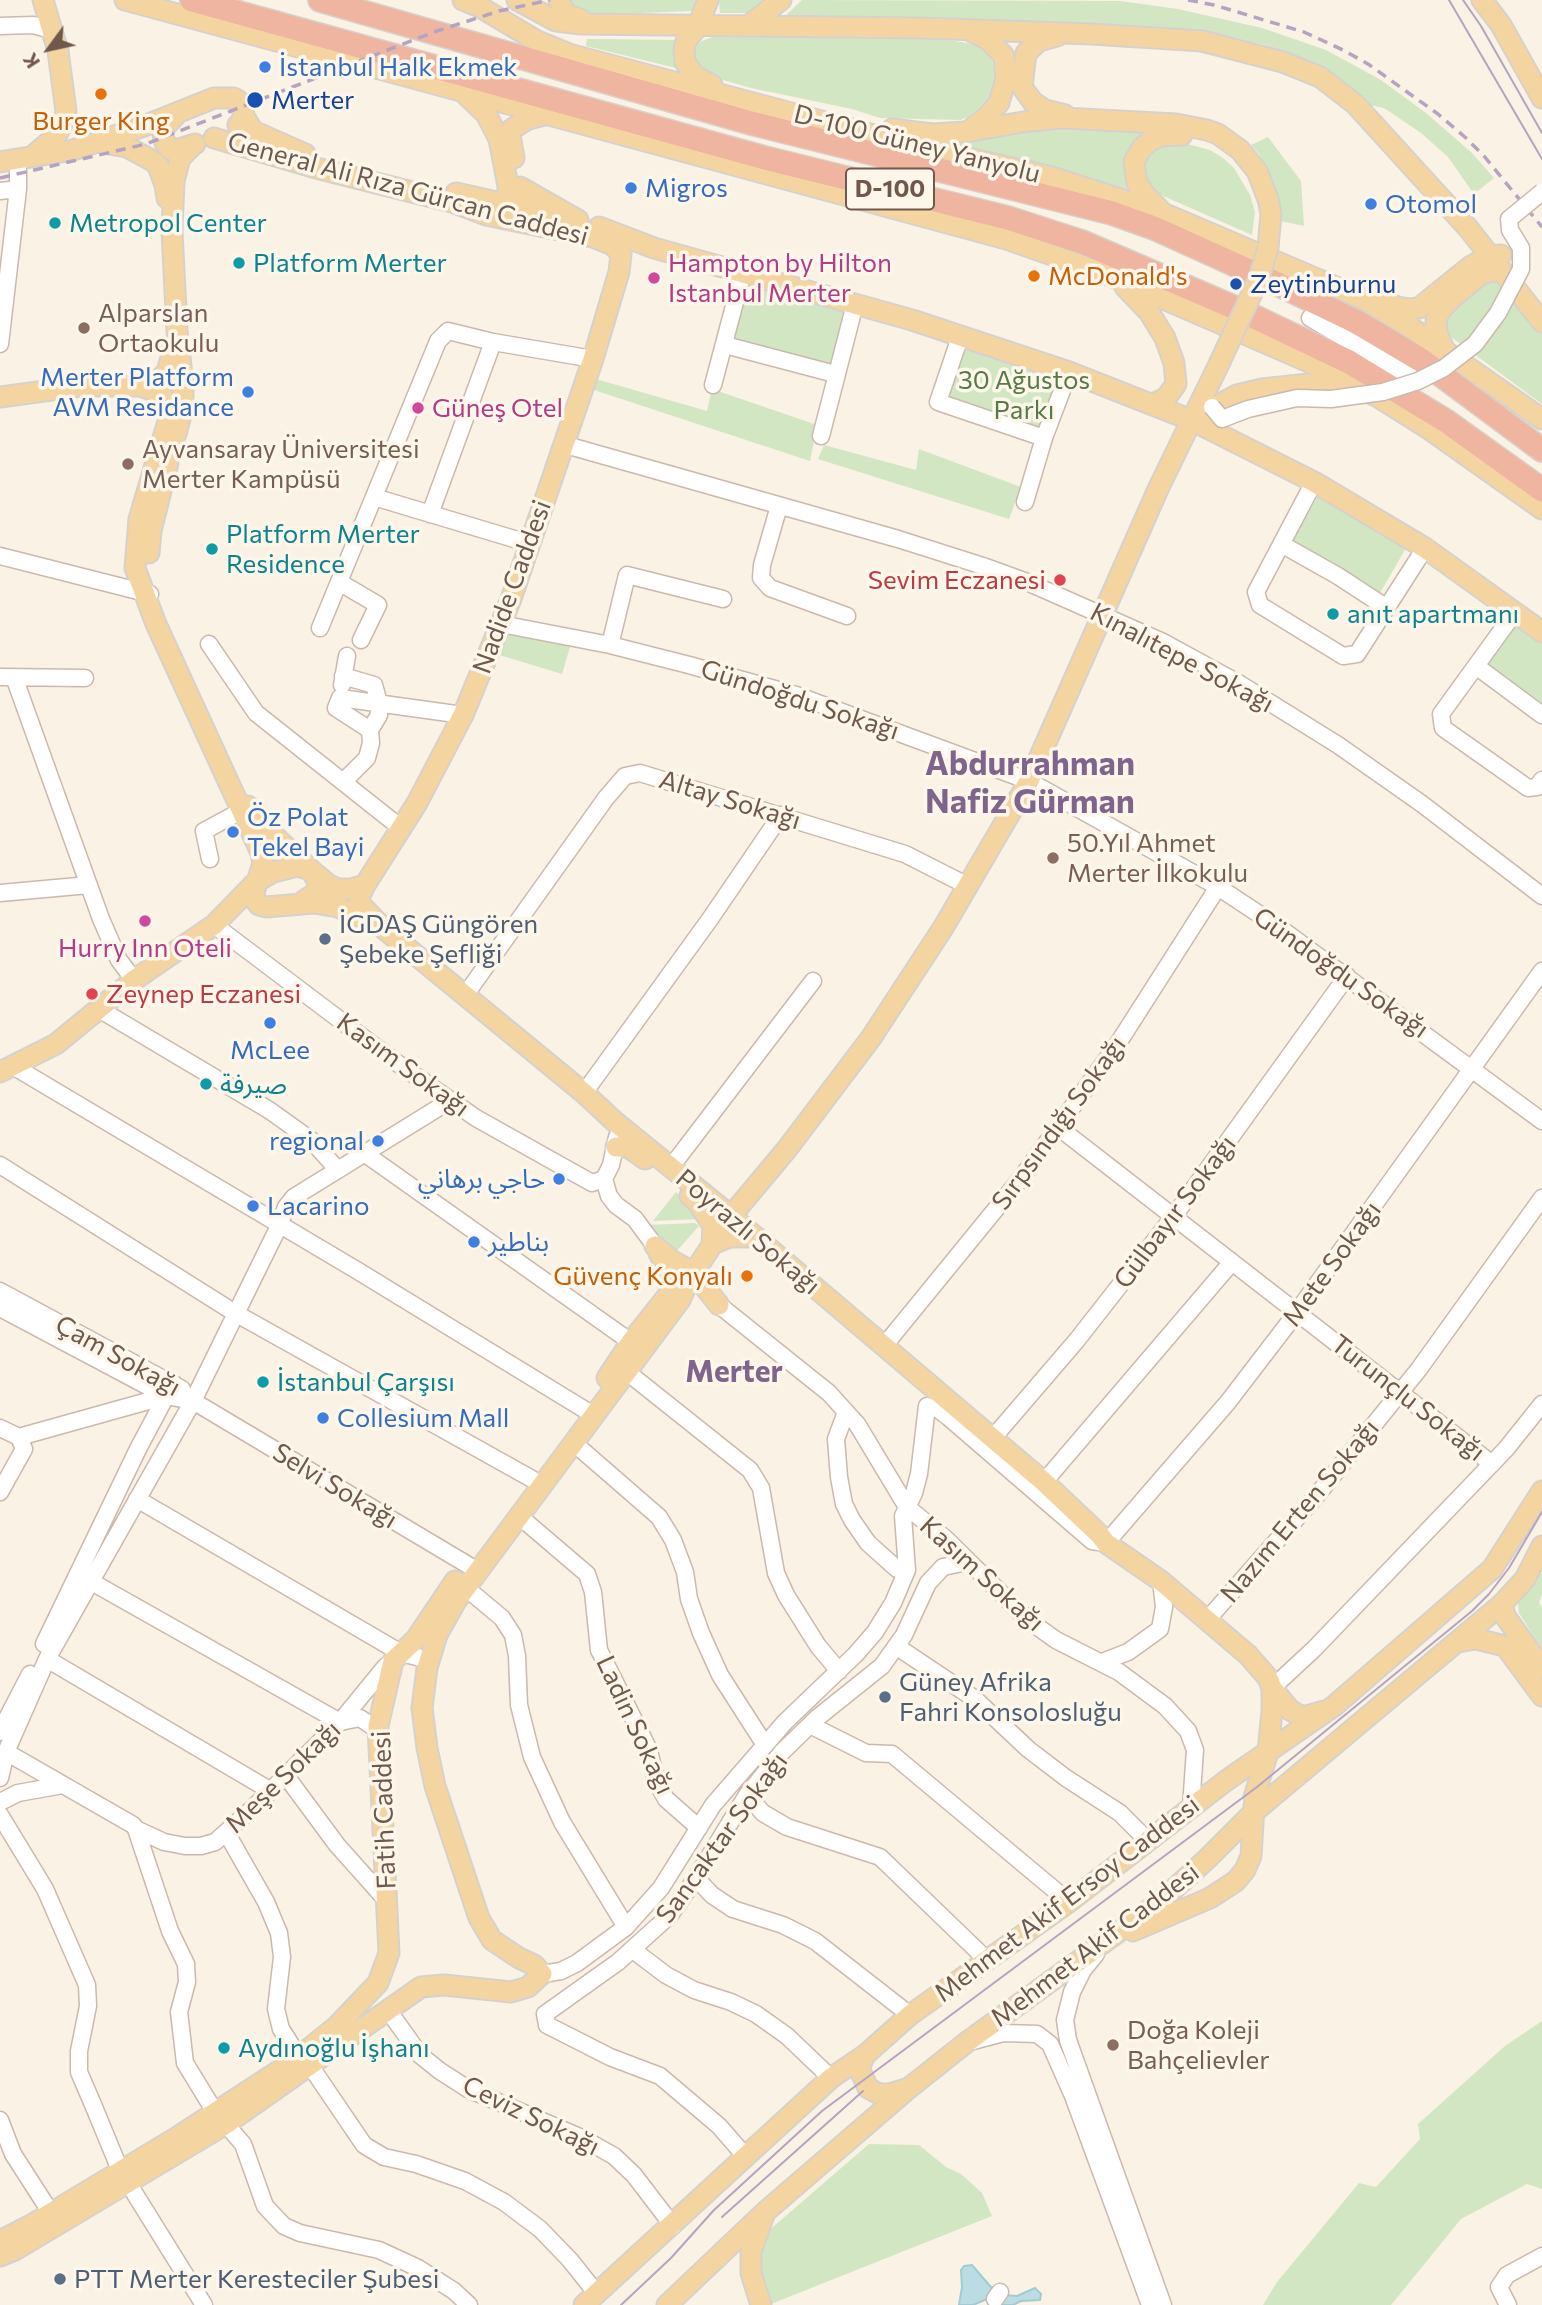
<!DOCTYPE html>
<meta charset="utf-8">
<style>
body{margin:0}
#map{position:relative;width:1542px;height:2305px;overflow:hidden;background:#faf2e4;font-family:Commissioner,sans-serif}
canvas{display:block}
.north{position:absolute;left:14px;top:14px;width:70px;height:70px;-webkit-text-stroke:5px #fdf6ea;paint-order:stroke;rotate:237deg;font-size:19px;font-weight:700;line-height:28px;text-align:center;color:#70594c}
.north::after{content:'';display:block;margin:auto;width:24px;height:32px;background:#70594c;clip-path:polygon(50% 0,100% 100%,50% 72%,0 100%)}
</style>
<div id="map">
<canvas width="1542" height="2305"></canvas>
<div class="north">K</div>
</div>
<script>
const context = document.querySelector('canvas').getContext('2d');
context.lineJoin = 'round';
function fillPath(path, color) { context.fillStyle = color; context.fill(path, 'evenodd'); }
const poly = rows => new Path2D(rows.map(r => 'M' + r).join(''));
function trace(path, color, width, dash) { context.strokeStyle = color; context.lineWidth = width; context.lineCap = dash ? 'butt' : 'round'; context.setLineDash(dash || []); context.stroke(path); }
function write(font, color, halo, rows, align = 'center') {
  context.font = font + ' Commissioner,"Noto Sans Arabic",sans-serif'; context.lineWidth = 7; context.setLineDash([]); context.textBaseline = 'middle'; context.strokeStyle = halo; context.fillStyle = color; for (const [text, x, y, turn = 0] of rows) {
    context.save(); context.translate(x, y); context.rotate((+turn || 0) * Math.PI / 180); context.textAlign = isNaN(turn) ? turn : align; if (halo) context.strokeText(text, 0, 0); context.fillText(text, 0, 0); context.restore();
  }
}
fillPath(poly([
 [567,0,697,0,697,5,691,11,594,15,569,8],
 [719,0,770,0,750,13,720,13],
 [802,0,1120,1,1178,9,1262,28,1326,50,1381,80,1426,113,1472,153,1494,178,1474,194,1448,157,1421,133,1384,108,1370,105,1314,66,1268,46,1216,33,1052,23,784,17],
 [718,35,931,38,962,42,978,46,993,61,997,69,997,86,991,99,983,108,971,116,960,120,880,118,852,109,751,88,709,76,699,67,694,52,697,45,702,41],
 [587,39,679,40,675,48,676,68,586,46],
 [1114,127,1151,129,1140,137,1125,162,1124,172,1130,191,1059,169,941,143,1058,128],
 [1268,137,1301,181,1304,226,1280,221,1276,190,1259,154,1251,145],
 [1184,143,1210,150,1223,158,1234,168,1250,195,1255,212,1252,235,1161,195,1148,185,1142,166,1152,148,1161,145],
 [1496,279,1504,283,1542,333,1542,404,1447,334,1442,320,1481,284],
 [749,280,847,306,832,364,734,339],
 [963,347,1059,378,1042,429,948,396],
 [596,379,707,411,712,389,817,425,810,461,591,389],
 [824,445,916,470,919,449,1021,487,1009,519,818,459],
 [1318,496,1406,548,1380,593,1292,541],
 [1516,620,1542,639,1542,710,1482,666],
 [502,626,570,647,562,674,493,653],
 [676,1192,695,1210,700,1219,653,1221],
 [695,1223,699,1226,674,1254,657,1238,648,1225],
 [1537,1571,1542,1574,1542,1594,1539,1603,1542,1607,1542,1650,1519,1613,1518,1603],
 [1542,2021,1542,2189,1527,2184,1461,2219,1391,2305,1263,2305,1277,2282,1359,2183,1376,2187,1420,2139,1418,2124,1505,2046],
 [869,2144,919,2145,946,2167,961,2174,982,2193,992,2216,771,2304,757,2268,758,2247,767,2232]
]), '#d2e6c4');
const water = poly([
 [972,2265,990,2286,1003,2295,1017,2296,1035,2288,1041,2294,1040,2300,1021,2301,1013,2305,1001,2305,1000,2301,994,2296,973,2305,959,2305,962,2287,961,2270,964,2266,972,2265]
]);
fillPath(water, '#bbdce2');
trace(water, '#a2cbd3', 2);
const minor = poly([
 [0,26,33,25,48,29,54,35],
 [0,191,18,189],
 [1310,318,1418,381],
 [960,337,938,402,1044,438],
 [0,344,18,189,18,160],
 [725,345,835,374],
 [713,385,743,272],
 [821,436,855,304],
 [566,445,898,539,983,566,1027,582,1163,642,1240,684,1338,745,1422,804,1542,896],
 [1314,482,1256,592,1260,605,1343,656,1357,654,1425,548],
 [374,497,531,544],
 [1025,502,1044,438,1069,372],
 [779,506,762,565,761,578,770,588,847,616],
 [430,514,493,342],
 [1283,545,1338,576,1387,608],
 [0,556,150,594],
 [339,582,378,605,361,640],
 [1515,612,1441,714,1443,728,1528,788,1537,787,1542,780],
 [501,624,610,645,689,665,796,695,1029,781,1218,887,1277,926,1542,1121],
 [320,628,438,341,448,331,493,342,593,359],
 [209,644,256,713,401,828],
 [610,645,627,575,723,599],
 [1476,666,1542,715],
 [343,676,374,685,379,703,379,715,370,730],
 [0,677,85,678],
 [14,677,101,919,119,960,134,980],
 [342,685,347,656],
 [343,782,367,758,371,743,370,730,336,708,340,698,463,715],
 [210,859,204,831,241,811],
 [0,893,89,885],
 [214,925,397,1063,476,1118,592,1183,604,1179,611,1165,617,1137],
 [466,994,606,798,625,776,640,773,905,854,968,886],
 [99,1009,269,1110,311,1140,338,1170],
 [13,1066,358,1271,595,1416],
 [584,1093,710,919,781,815],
 [1058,1127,1492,1464],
 [364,1153,631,1342],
 [0,1165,235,1313,532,1479],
 [671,1167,813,981],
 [604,1179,609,1196,616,1205,635,1219,655,1246],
 [0,1291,182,1389],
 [719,1305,829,1393,857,1424,907,1507,946,1539,1028,1620,1056,1640,1119,1672,1165,1706,1188,1731,1195,1750,1191,1807],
 [0,1308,166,1396,193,1401,478,1571],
 [884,1346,1022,1177,1117,1045,1218,887],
 [627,1372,750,1470,761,1488,776,1573,786,1595,818,1646,839,1671],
 [846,1412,836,1439,839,1477,844,1504,852,1520,868,1543,897,1569,907,1570],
 [0,1428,19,1437,24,1449,0,1492],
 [19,1437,166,1396],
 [992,1439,1077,1340,1174,1216,1347,976],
 [575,1444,659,1517,673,1540,685,1572,689,1599,701,1633,720,1675,765,1745],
 [1044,1482,1232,1262],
 [137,1499,401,1653,429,1660],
 [519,1516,587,1574,593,1592,599,1650,649,1750,656,1781,666,1799,699,1828],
 [90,1581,340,1722,360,1718,376,1729,377,1737],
 [466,1588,502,1618,513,1635,517,1656,519,1705,532,1757,562,1822,626,1927],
 [1207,1620,1317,1495,1419,1369,1542,1198],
 [44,1644,138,1449,173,1383],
 [896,1646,975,1699,1028,1749,1066,1778,1120,1813,1147,1840],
 [47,1659,271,1791],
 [1102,1662,1128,1652,1160,1629,1164,1607,1161,1581],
 [1272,1688,1314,1649,1506,1449,1542,1404],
 [810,1725,866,1753,892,1754,1069,1902],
 [0,1732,30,1674],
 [6,1752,133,1825,136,1829,164,1842,185,1846,201,1846,215,1842,252,1809,340,1722,385,1667,393,1661],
 [286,1776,337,1845,387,1901],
 [0,1778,6,1752,47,1659,193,1401,279,1226,286,1207,294,1197,451,1100],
 [747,1795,763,1813,787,1827,880,1857,988,1961],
 [0,1802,18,1793,63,1785],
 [0,1815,45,1889,87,1985,88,2006,79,2051,79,2072,94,2107,120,2170,204,2305],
 [136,1829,170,1931,186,1964,187,1982,179,2012,185,2063,215,2112,243,2144,265,2206,284,2226,300,2233,379,2250,418,2268,454,2291,469,2305],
 [226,1832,266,1902,279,1933,282,1957,276,2009,281,2029,299,2057],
 [696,1878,712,1895,733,1909,783,1925,815,1941,910,2015],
 [633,1950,666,1975,694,1990,731,2002,756,2014,787,2036,831,2078],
 [1096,1954,1083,1970,1072,1992,1065,2020,1068,2040,1163,2305],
 [542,1974,561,1971,577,1963,626,1927,661,1888,713,1805,785,1722,856,1654,875,1632,893,1603,907,1570,903,1516,914,1493,919,1474,927,1406,939,1410,947,1416,1092,1541,1106,1543,1228,1402,1297,1312,1542,971],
 [388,2010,420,2055,440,2071,468,2089,582,2138,614,2156,634,2175,673,2226],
 [973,2041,1003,2033,1037,2034,1050,2044,1073,2096,1150,2305],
 [309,2064,364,2145,384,2157,416,2164,465,2181,504,2202,540,2229,570,2260,597,2294],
 [0,2120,13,2154,51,2213],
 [746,2157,719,2126,660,2076,610,2057,547,2025,545,2014,618,1962,670,1915,696,1878,747,1795,782,1752,817,1718,882,1666,904,1635,928,1583,943,1567,967,1562],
 [995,2299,1000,2292],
 [1508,2305,1499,2287,1507,2275,1542,2256]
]);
const major = poly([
 [125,0,1006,239,1106,274,1309,362,1378,397,1429,429,1542,509],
 [463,0,480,7,537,41,569,54,923,148,1052,177,1163,213,1364,299,1416,331,1542,419],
 [517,0,556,21,581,24,921,28,1092,34,1202,41,1283,62,1320,77,1355,104,1468,228,1542,322],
 [559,0,566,14,582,20],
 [708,0,698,26,686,41,684,50,685,62,695,76,712,85],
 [1482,0,1501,25,1542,98],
 [748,26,781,0],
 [1057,36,1039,41,1026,53,1022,87,1033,102,1045,110,1065,115],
 [467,96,486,114,499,139,508,186,507,214],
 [177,114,162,130,165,143,170,149,179,149,195,144],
 [245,118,253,131,305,154],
 [892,129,932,134,965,132,1029,121,1063,118,1176,124,1207,130,1218,134,1240,150,1257,171,1268,199,1271,214,1268,248],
 [971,129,986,118,999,103,1006,78,1004,56,987,39,972,32],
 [214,138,316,168,452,202,486,215,593,237,613,245,621,254,619,272,593,359,511,599,463,715,417,803,365,885,359,898,360,904,383,928,584,1093,614,1121,731,1216,1044,1482,1099,1534,1106,1543,1161,1581,1248,1655,1268,1678,1272,1688,1272,1711,1268,1752,1254,1797],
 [102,143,127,147,153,161,158,166,165,185,167,198],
 [34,155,56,136,64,121,66,111,58,51,43,0],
 [514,158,510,135,512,129,528,119,544,115],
 [0,162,73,150,144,126,214,98,234,98,239,101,245,118,238,125],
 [520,187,578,220],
 [456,193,546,213],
 [1160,210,1146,196,1137,183,1134,162,1142,148,1150,141,1160,136,1182,135],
 [599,227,654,248,912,320,1069,372,1191,420,1314,482,1425,548,1542,632],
 [1125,287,1149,312,1165,338,1174,363,1176,384,1166,398,1153,404],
 [1382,301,1398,307,1410,309,1419,308,1471,266,1489,256,1501,255],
 [1445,351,1437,333,1436,320,1440,311,1451,299,1480,275,1491,271,1503,272],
 [140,386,159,380,167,372,175,343],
 [0,397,81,386,140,386,157,392,165,399,169,412,169,418,139,519,135,568,156,624,261,853,263,863,254,892,255,900,259,905,266,907,314,903,338,907,372,923],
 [1198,416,1237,395,1262,389,1319,383,1346,388],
 [176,434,183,407,183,384,177,331,172,231,174,181,180,158,193,145],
 [149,553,151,531,168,463],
 [248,806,258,821,311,870,318,882,317,892,299,904],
 [0,1072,56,1044,134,980,214,925,256,882,273,872,297,866,311,870,329,885,338,889,351,889,365,885],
 [616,1147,628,1147,645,1159],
 [690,1196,699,1204,713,1226,712,1244,730,1237,756,1237],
 [655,1246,671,1260,693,1272,719,1305],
 [659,1253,667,1269,671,1292],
 [607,1378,631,1342,666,1298],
 [1502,1604,1505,1616,1542,1668],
 [1458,1642,1476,1639,1505,1646,1542,1696],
 [1272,1688,1290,1710,1297,1714,1303,1717,1324,1711],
 [1133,1931,1210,1898,1236,1881,1245,1870,1251,1856,1254,1806],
 [865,2055,859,2068,868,2088,879,2094,889,2094,906,2089],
 [0,2241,31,2225,179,2136,291,2063,336,2027,378,1983,389,1953,378,1726,393,1661,416,1639,455,1581],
 [0,2256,15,2250,226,2124,421,1987,444,1985,511,1992,528,1987,542,1974,534,1965,519,1958,492,1940,479,1918,435,1786,427,1748,422,1708,427,1668,437,1635,456,1601,680,1300,689,1280,731,1216,787,1149,871,1038,943,928,1029,781,1159,487,1219,364],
 [584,2305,831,2078,865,2055,910,2015,1069,1902,1227,1780,1334,1706,1492,1569,1542,1491],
 [667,2305,765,2212,909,2088,967,2042,1161,1901,1208,1858,1254,1812,1502,1604,1525,1579,1542,1546],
 [761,2305,751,2273,751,2252,764,2215]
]);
const highway = poly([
 [192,0,765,158,1008,218,1082,242,1240,310,1349,362,1446,421,1542,490],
 [320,0,751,123,1112,213,1154,228,1271,281,1359,323,1421,360,1542,450]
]);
trace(minor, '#cab9ac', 19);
trace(major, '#d7d1cd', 23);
trace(highway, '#d7d1cd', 26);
trace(minor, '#fff', 16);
trace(major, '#f4d5a2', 19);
trace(highway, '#efb5a0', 23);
trace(poly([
 [1449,0,1542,159],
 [1463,0,1481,26,1542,133],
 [722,2217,863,2091],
 [621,2305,671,2258,714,2210,822,2111,1257,1787,1472,1611,1489,1594,1509,1568,1542,1512]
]), '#b4a4c2', 2);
trace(poly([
 [1188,0,1214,5,1304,32,1343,50,1368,64,1438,114,1466,138,1484,156,1542,227],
 [0,178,146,144,434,32,499,11,550,0]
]), '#b4a4c2', 3.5, [10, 7]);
const minorBridge = poly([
 [1212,407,1222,419,1248,409,1297,398,1331,399,1383,392,1418,381,1444,368,1475,344,1498,313,1521,269,1521,248,1510,230,1509,219,1542,192]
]);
const majorBridge = poly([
 [1219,364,1259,278,1268,248]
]);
trace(minorBridge, '#cab9ac', 19, []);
trace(majorBridge, '#d7d1cd', 23, []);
trace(minorBridge, '#fff', 16);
trace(majorBridge, '#f4d5a2', 19);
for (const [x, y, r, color] of [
 [265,67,7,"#3f7fe0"],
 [101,94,7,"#e8710a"],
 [255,100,9,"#1a4fb4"],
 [631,188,7,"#3f7fe0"],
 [1371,204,7,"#3f7fe0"],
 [55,223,7,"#0f9aa8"],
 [239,263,7,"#0f9aa8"],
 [1034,276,7,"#e8710a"],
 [654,278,7,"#d1479c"],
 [1236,284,7,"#1a4fb4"],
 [84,328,7,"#8d6e63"],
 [248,392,7,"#3f7fe0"],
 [418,408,7,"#d1479c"],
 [128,464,7,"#8d6e63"],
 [212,549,7,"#0f9aa8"],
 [1060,580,7,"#e0444e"],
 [1333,614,7,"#0f9aa8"],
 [233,832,7,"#3f7fe0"],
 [1053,858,7,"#8d6e63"],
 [145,921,7,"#d1479c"],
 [325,939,7,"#5c6f8a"],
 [92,994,7,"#e0444e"],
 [270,1023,7,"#3f7fe0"],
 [206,1084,7,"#0f9aa8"],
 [378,1141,7,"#3f7fe0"],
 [559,1179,7,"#3f7fe0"],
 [253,1206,7,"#3f7fe0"],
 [474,1242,7,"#3f7fe0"],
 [747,1276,7,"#e8710a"],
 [263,1382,7,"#0f9aa8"],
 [323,1418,7,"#3f7fe0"],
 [885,1697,7,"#5c6f8a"],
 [1113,2045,7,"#8d6e63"],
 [224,2048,7,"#0f9aa8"],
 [60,2279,7,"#5c6f8a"]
]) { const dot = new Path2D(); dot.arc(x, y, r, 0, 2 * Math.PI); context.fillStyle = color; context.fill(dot); trace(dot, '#fdf6ea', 2.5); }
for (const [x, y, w] of [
 [890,189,88]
]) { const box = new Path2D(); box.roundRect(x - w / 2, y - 20.5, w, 41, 5); context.fillStyle = '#fdf6ea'; context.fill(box); trace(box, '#70594c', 2); }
write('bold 24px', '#70594c', null, [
 ["D-100",890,189]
]);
write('26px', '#366cbe', '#fdf6ea', [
 ["İstanbul Halk Ekmek",279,67],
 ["Migros",645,188],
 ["Otomol",1385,204],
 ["Merter Platform",234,377,"right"],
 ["AVM Residance",234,407,"right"],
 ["Öz Polat",247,817],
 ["Tekel Bayi",247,847],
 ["McLee",270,1050,"center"],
 ["regional",364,1141,"right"],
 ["حاجي برهاني",545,1179,"right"],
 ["Lacarino",267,1206],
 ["بناطير",488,1242],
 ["Collesium Mall",337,1418]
], 'left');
write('26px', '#164399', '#fdf6ea', [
 ["Merter",271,100],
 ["Zeytinburnu",1250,284]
], 'left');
write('26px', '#c56008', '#fdf6ea', [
 ["Burger King",101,121],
 ["McDonald's",1048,276,"left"],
 ["Güvenç Konyalı",733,1276,"right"]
]);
write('26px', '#70594c', '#fdf6ea', [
 ["D-100 Güney Yanyolu",917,144,14],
 ["General Ali Rıza Gürcan Caddesi",408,189,15],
 ["Nadide Caddesi",512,587,-70],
 ["Kınalıtepe Sokağı",1182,658,28],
 ["Gündoğdu Sokağı",800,700,18],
 ["Altay Sokağı",730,800,17],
 ["Gündoğdu Sokağı",1341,973,35],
 ["Kasım Sokağı",403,1065,36],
 ["Sırpsındığı Sokağı",1059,1123,-54],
 ["Gülbayır Sokağı",1175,1212,-53],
 ["Poyrazlı Sokağı",748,1232,40],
 ["Mete Sokağı",1332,1264,-54],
 ["Çam Sokağı",118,1356,29],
 ["Turunçlu Sokağı",1408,1398,38],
 ["Selvi Sokağı",335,1486,31],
 ["Nazım Erten Sokağı",1300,1511,-50],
 ["Kasım Sokağı",982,1574,42],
 ["Ladin Sokağı",635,1725,65],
 ["Meşe Sokağı",283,1777,-44],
 ["Fatih Caddesi",384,1810,-92],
 ["Sancaktar Sokağı",722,1838,-54],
 ["Mehmet Akif Ersoy Caddesi",1067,1899,-37],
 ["Mehmet Akif Caddesi",1095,1945,-37],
 ["Ceviz Sokağı",531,2116,26]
]);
write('26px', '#0d838f', '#fdf6ea', [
 ["Metropol Center",69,223],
 ["Platform Merter",253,263],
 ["Platform Merter",226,534],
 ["Residence",226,564],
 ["anıt apartmanı",1347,614],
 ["صيرفة",220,1084],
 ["İstanbul Çarşısı",277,1382],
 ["Aydınoğlu İşhanı",238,2048]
], 'left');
write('26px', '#b23c85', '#fdf6ea', [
 ["Hampton by Hilton",668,263],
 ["Istanbul Merter",668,293],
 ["Güneş Otel",432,408],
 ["Hurry Inn Oteli",145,948,"center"]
], 'left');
write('26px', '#785e54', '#fdf6ea', [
 ["Alparslan",98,313],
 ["Ortaokulu",98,343],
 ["Ayvansaray Üniversitesi",142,449],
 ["Merter Kampüsü",142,479],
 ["50.Yıl Ahmet",1067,843],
 ["Merter İlkokulu",1067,873],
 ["Doğa Koleji",1127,2030],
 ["Bahçelievler",1127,2060]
], 'left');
write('26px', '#577b48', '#fdf6ea', [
 ["30 Ağustos",1024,380],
 ["Parkı",1024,410]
]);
write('26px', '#be3a42', '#fdf6ea', [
 ["Sevim Eczanesi",1046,580],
 ["Zeynep Eczanesi",106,994,"left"]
], 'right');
write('26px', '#4e5e75', '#fdf6ea', [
 ["İGDAŞ Güngören",339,924],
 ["Şebeke Şefliği",339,954],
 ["Güney Afrika",899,1682],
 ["Fahri Konsolosluğu",899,1712],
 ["PTT Merter Keresteciler Şubesi",74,2279]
], 'left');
write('bold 30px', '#7f648c', '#fdf6ea', [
 ["Merter",734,1372]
]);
write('bold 33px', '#7f648c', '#fdf6ea', [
 ["Abdurrahman",1030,764],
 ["Nafiz Gürman",1030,802]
]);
</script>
